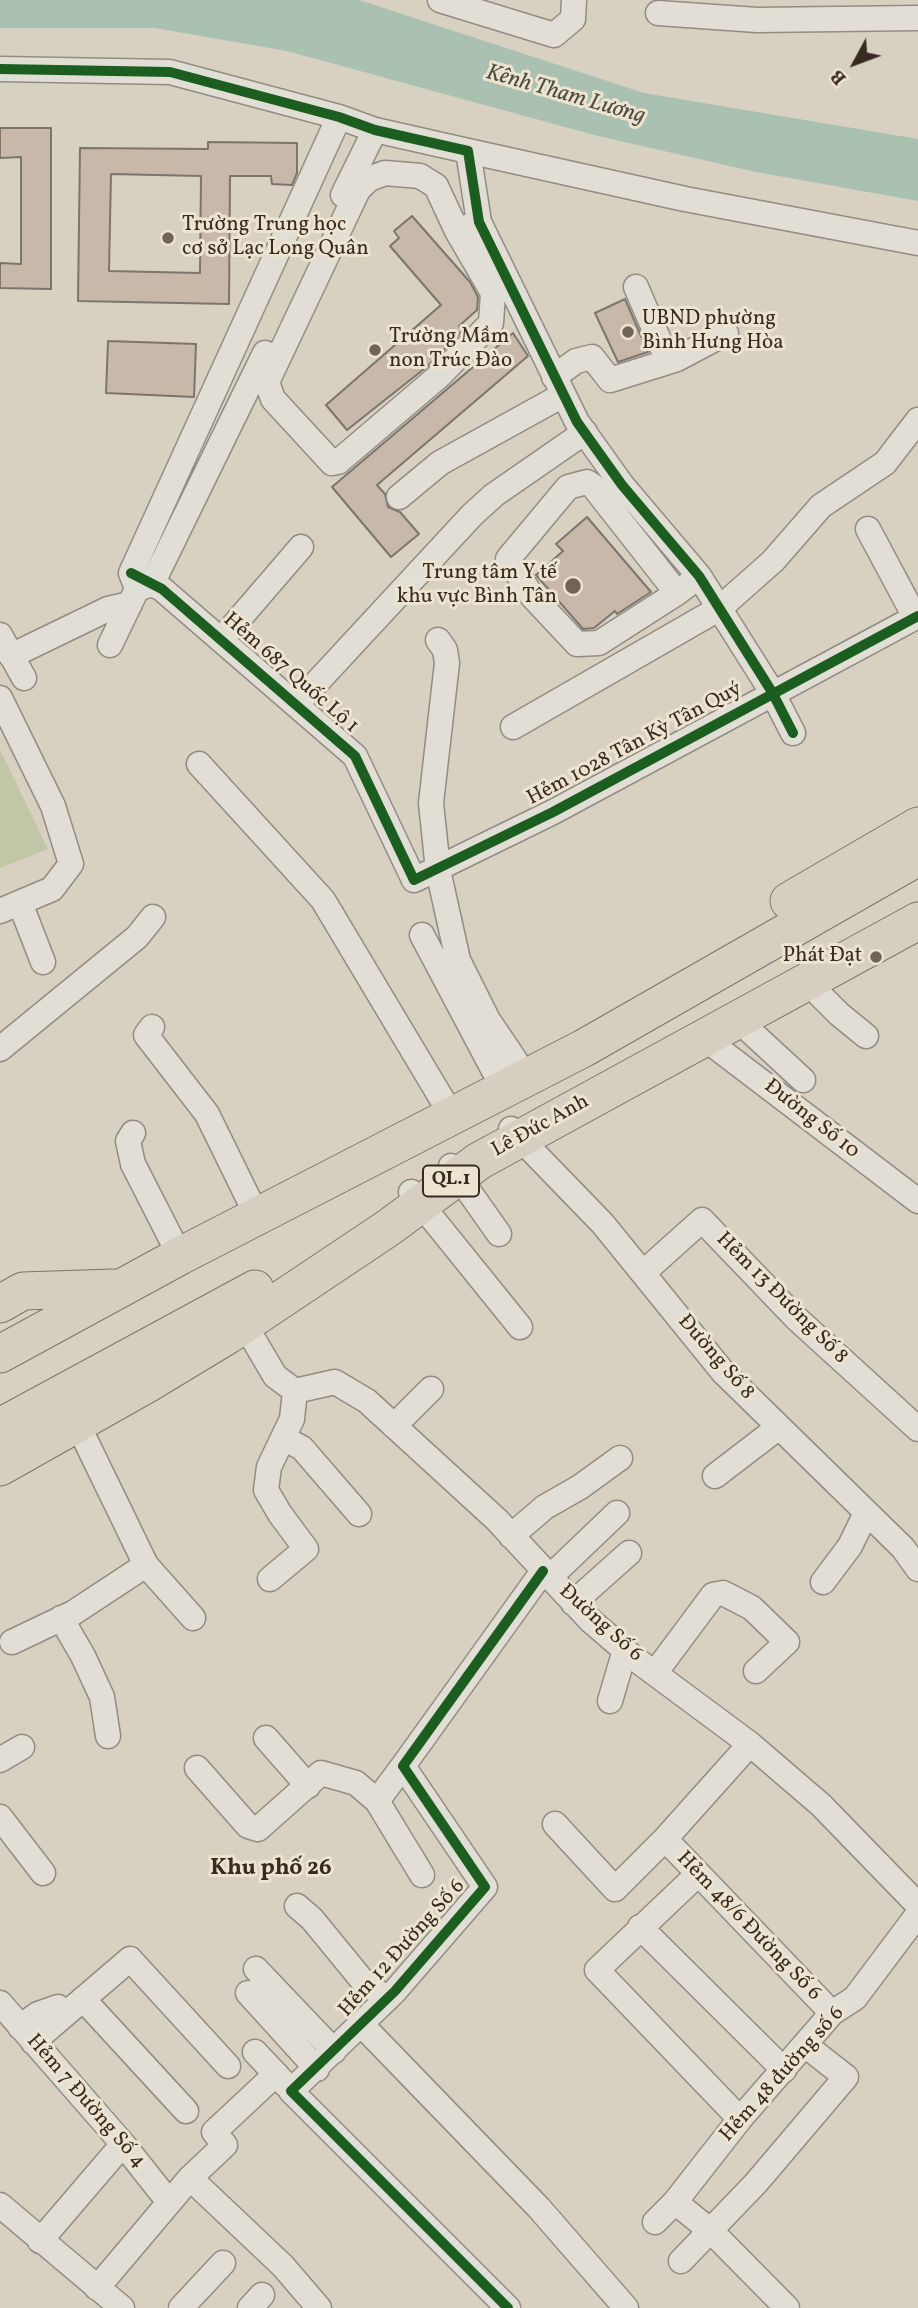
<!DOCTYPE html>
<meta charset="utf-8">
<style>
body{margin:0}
#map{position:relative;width:918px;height:2308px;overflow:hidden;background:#d8d0c1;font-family:Vollkorn,serif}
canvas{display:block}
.north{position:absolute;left:820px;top:28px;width:70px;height:70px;-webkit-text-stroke:5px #ece3d0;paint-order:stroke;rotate:229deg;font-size:19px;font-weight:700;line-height:28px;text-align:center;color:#382a20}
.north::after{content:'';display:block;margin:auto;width:24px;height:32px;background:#382a20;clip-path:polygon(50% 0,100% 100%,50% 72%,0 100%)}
</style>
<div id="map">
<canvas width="918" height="2308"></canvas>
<div class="north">B</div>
</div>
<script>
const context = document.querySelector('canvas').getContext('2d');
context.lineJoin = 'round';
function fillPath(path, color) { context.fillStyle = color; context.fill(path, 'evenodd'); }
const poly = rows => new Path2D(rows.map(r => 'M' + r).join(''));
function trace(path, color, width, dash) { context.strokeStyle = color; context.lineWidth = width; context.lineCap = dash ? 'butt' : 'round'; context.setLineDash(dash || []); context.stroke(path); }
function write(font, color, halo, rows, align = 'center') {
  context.font = font + ' Vollkorn,serif'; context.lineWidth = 6; context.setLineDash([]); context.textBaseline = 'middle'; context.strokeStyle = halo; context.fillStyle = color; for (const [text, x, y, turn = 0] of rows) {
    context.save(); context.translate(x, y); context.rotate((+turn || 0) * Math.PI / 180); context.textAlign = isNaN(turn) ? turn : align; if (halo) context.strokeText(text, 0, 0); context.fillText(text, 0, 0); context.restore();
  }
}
fillPath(poly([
 [0,750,48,849,0,868]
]), '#c1c6a7');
fillPath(poly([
 [0,0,359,0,644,93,918,139,918,201,756,172,598,136,287,51,155,28,0,28]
]), '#aac0b0');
const building = poly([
 [0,128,51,128,51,289,0,288,0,263,21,264,21,157,0,158,0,128],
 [208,142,297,143,297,173,292,185,272,184,271,176,230,176,229,304,78,301,80,148,208,149,208,142],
 [111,174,201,176,200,273,109,271,111,174],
 [412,216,470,282,478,297,477,310,459,326,463,330,429,365,347,430,326,405,441,305,390,246,399,238,394,231,412,216],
 [625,299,648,352,618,362,595,313,625,299],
 [513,333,528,356,377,485,385,494,388,507,400,512,419,534,391,557,332,487,513,333],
 [108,341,196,344,194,397,106,393,108,341],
 [587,517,651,592,617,614,615,611,594,628,583,629,536,575,563,551,556,544,587,517]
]);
fillPath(building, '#c8b8a9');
trace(building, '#7c756d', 2);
const minor = poly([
 [440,0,554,35,573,19,574,0],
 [658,13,757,20,918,18],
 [0,69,170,72,339,117,375,130,468,151,479,222,577,422,622,485,699,576,772,692,793,733],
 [468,151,685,199,918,243],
 [343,195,375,130],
 [457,231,436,186,420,176,385,173,369,179,358,190,267,382,273,399,332,463,338,462,439,376,491,323,493,293,457,231,479,222],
 [636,287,668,361],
 [554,377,576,361,592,357,610,380,677,359,726,333],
 [399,497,440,463,563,395],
 [868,529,915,617],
 [131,573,162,589,355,756,414,880,553,812,918,616],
 [137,588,131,573,339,117],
 [677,593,593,486,587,482,568,487,508,559,532,596,577,644,599,643,677,593,699,576],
 [0,635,24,678],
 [221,640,301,547],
 [438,640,445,650,447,663,431,803,438,870,458,960,488,1020,515,1060],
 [110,645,137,589,152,584,265,353],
 [11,656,108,609,130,604],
 [0,698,53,806,71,864,52,889,0,911],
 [296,705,472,515,494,495,585,432],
 [513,727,720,608,773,561,821,506,885,463,918,420],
 [199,764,323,900,452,1116],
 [20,903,43,962],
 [422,935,494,1071],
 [807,982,839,1014,866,1036],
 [738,1020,803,1080],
 [152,1027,146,1035,207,1114,258,1218],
 [704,1038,918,1201],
 [0,1049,137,937,153,917],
 [511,1129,603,1224,723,1372,903,1548,918,1569],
 [133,1133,128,1141,133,1164,180,1256],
 [451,1166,499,1234],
 [411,1192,520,1327],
 [644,1272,702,1220,796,1318,918,1429],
 [238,1313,275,1376,295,1391,335,1382,367,1401,497,1520,591,1621,634,1658,750,1744,821,1805,918,1905],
 [394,1426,431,1389],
 [283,1438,302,1448,359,1514],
 [715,1476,779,1427],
 [511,1536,545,1507,580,1487,620,1458],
 [146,1565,193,1618],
 [549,1578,617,1513],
 [270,1579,306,1549,280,1514,266,1490,269,1467,292,1419,295,1391],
 [823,1582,850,1546,866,1513],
 [573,1603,629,1553],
 [61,1618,83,1656,102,1697,108,1736],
 [12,1642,73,1613,146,1565,77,1423],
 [655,1673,713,1595,723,1593,752,1608,787,1642,756,1671],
 [610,1701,625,1650],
 [266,1738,308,1786],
 [0,1760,22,1747],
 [197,1768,248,1826,258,1829,321,1773,356,1783,377,1801,403,1766],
 [377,1801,422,1875],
 [0,1817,43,1873],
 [555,1824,615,1889,665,1839,750,1744],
 [665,1839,832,2013],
 [697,1875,597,1970,740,2119],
 [297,1906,312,1919,362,1980,387,1999],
 [640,1927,784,2070],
 [256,1969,334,2051],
 [248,1993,317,2069],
 [83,1999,186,2111],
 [0,2003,123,2144,169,2202],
 [361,2024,539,2208,626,2308],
 [20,2027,38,2014,58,2007],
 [33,2042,130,1959,228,2066],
 [255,2052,286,2085],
 [190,2178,225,2145,214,2132,276,2074],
 [675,2202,712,2232,787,2308],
 [0,2205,122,2308],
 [655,2222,675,2202,740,2119,832,2013,855,1998,918,1914],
 [40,2241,123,2144],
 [681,2261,756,2183,846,2077,805,2045],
 [97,2288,190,2178,283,2266,319,2308],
 [181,2308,223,2263],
 [250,2308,262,2295],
 [508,2308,291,2091,395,1991,485,1887,403,1766,543,1571]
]);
const highway = poly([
 [789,901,918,826],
 [0,1304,23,1291,113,1288],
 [0,1354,180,1256,584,1048,918,857],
 [0,1427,255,1289],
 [0,1467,147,1384,228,1335,388,1228,479,1161,918,921]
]);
trace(minor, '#928c82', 27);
trace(highway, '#7c756d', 39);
trace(minor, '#e1ded5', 24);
trace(highway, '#d5cec1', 37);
trace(poly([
 [0,69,170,72,339,117,375,130,468,151,479,222,577,422,622,485,699,576,772,692,793,733],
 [131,573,162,589,355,756,414,880,553,812,918,616],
 [508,2308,291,2091,395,1991,485,1887,403,1766,543,1571]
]), '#1b5e20', 10);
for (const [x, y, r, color] of [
 [168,238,7,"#706458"],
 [628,332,7,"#706458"],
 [375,350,7,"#706458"],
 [573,586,9,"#706458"],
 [876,957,7,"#706458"]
]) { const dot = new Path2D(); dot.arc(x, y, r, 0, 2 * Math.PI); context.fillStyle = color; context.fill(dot); trace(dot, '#ece3d0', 2.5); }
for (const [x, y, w] of [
 [451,1181,56]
]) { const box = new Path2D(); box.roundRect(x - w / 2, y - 15.5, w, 31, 5); context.fillStyle = '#ece3d0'; context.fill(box); trace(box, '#382a20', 2); }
write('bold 19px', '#382a20', null, [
 ["QL.1",451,1181]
]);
write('21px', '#382a20', '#ece3d0', [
 ["Trường Trung học",182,226],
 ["cơ sở Lạc Long Quân",182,250],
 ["UBND phường",642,320],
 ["Bình Hưng Hòa",642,344],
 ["Trường Mầm",389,338],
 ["non Trúc Đào",389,362],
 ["Trung tâm Y tế",557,574,"right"],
 ["khu vực Bình Tân",557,598,"right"],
 ["Phát Đạt",862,957,"right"]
], 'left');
write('21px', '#382a20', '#ece3d0', [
 ["Hẻm 687 Quốc Lộ 1",290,674,41],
 ["Hẻm 1028 Tân Kỳ Tân Quý",635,745,-28],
 ["Đường Số 10",811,1120,38],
 ["Lê Đức Anh",541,1127,-29],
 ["Hẻm 13 Đường Số 8",781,1299,45],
 ["Đường Số 8",715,1358,49],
 ["Đường Số 6",600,1624,42],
 ["Hẻm 48/6 Đường Số 6",748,1927,46],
 ["Hẻm 12 Đường Số 6",403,1949,-48],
 ["Hẻm 48 đường số 6",783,2075,-48],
 ["Hẻm 7 Đường Số 4",85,2102,49]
]);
write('italic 23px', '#504e42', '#ece3d0', [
 ["Kênh Tham Lương",565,96,16]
]);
write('bold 23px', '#382a20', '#ece3d0', [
 ["Khu phố 26",271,1870]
]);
</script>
